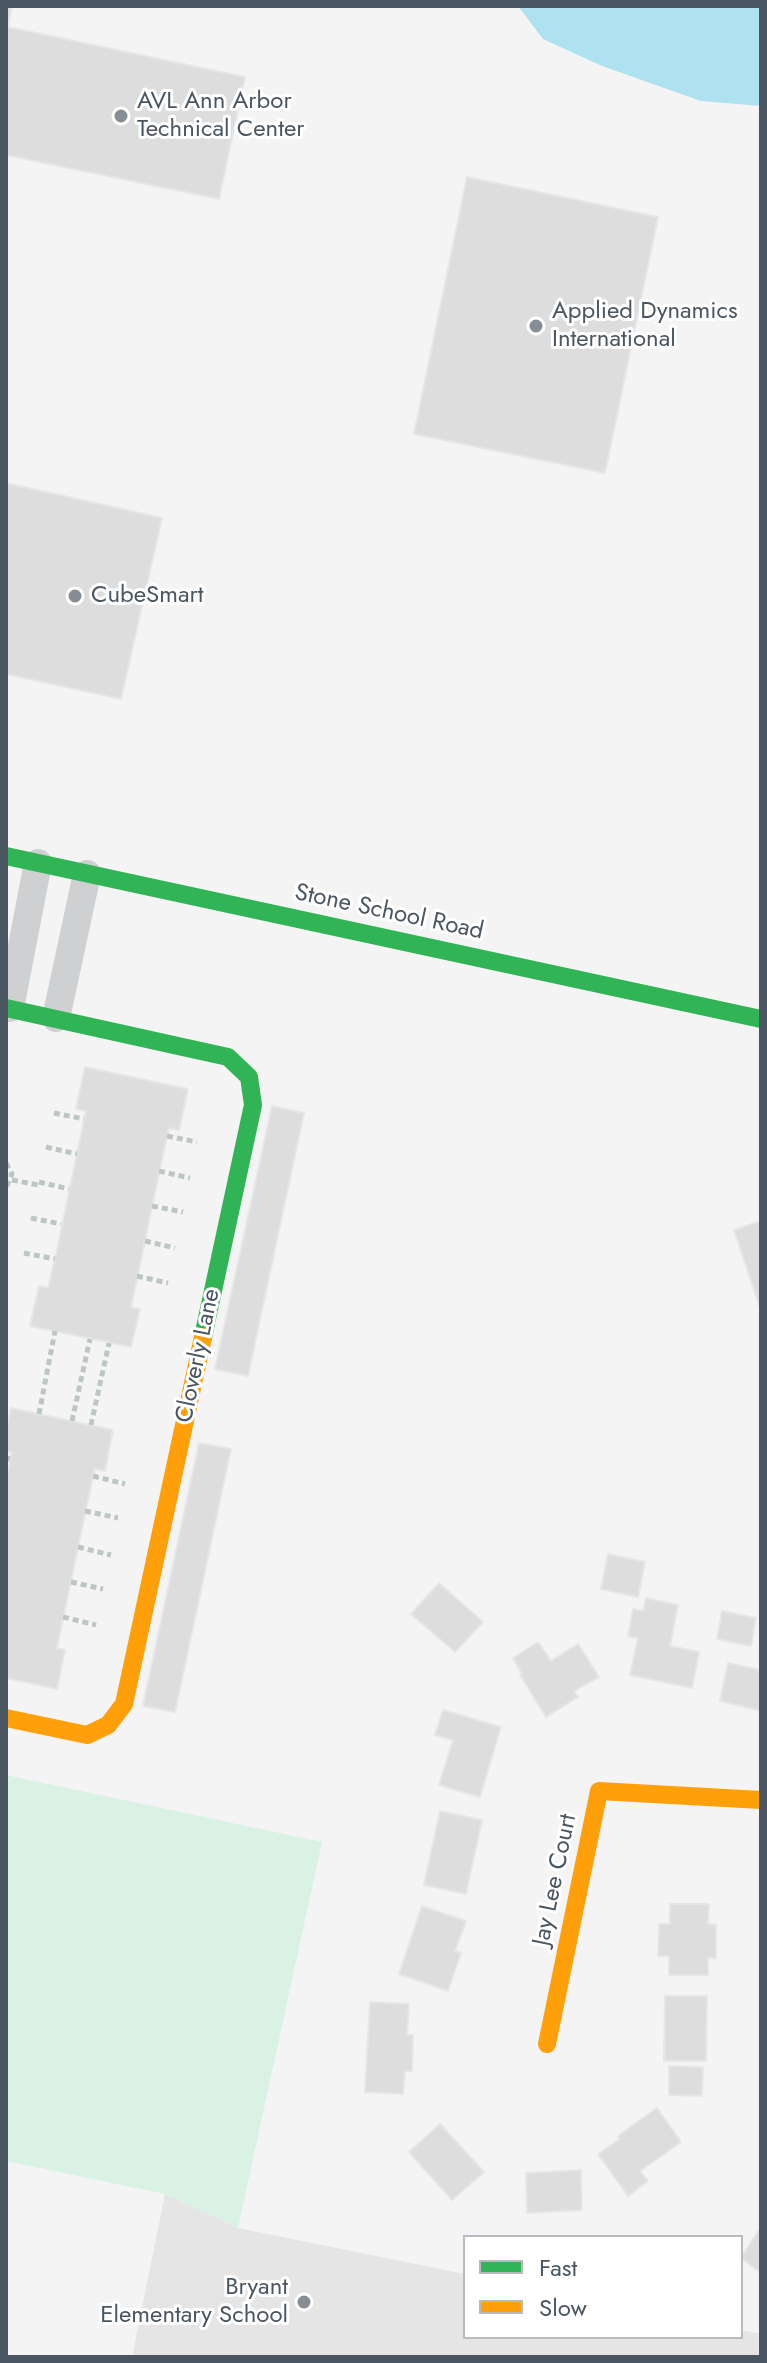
<!DOCTYPE html>
<style>
body{margin:0}
#map{position:relative;width:767px;height:2363px;overflow:hidden;background:#f4f4f4;font-family:Jost,sans-serif}
canvas{display:block}
.frame{position:absolute;inset:0;border:8px solid #4a5661;pointer-events:none}
.legend{position:absolute;left:463px;top:2235px;width:280px;height:104px;box-sizing:border-box;background:#fff;border:2px solid #b7bbc0;margin:0;padding:10px 14px;list-style:none;font-size:24px;color:#4a5661}
.legend li{display:flex;align-items:center;gap:16px;height:40px}
.legend b{width:40px;border:2px solid #b7bbc0}
</style>
<div id="map">
<canvas width="767" height="2363"></canvas>
<div class="frame"></div>
<ul class="legend">
<li><b style="height:10px;background:#30b455"></b>Fast</li>
<li><b style="height:10px;background:#ff9f0a"></b>Slow</li>
</ul>
</div>
<script>
const context = document.querySelector('canvas').getContext('2d');
context.lineJoin = 'round';
function fillPath(path, color) { context.fillStyle = color; context.fill(path, 'evenodd'); }
const poly = rows => new Path2D(rows.map(r => 'M' + r).join(''));
function trace(path, color, width, dash) { context.strokeStyle = color; context.lineWidth = width; context.lineCap = dash ? 'butt' : 'round'; context.setLineDash(dash || []); context.stroke(path); }
function write(font, color, halo, rows, align = 'center') {
  context.font = font + ' Jost,sans-serif'; context.lineWidth = 6; context.setLineDash([]); context.textBaseline = 'middle'; context.strokeStyle = halo; context.fillStyle = color; for (const [text, x, y, turn = 0] of rows) {
    context.save(); context.translate(x, y); context.rotate((+turn || 0) * Math.PI / 180); context.textAlign = isNaN(turn) ? turn : align; if (halo) context.strokeText(text, 0, 0); context.fillText(text, 0, 0); context.restore();
  }
}
fillPath(poly([
 [165,2194,238,2228,465,2274,465,2337,741,2337,741,2330,761,2334,761,2357,132,2357]
]), '#e6e5e6');
fillPath(poly([
 [6,1775,322,1842,238,2228,165,2194,6,2161]
]), '#d9f2e3');
fillPath(poly([
 [518,6,761,6,761,106,701,101,602,66,543,39]
]), '#aee2f0');
const building = poly([
 [6,6,12,6,8,27,245,77,219,199,6,155,6,6],
 [467,177,658,217,605,473,414,434,467,177],
 [6,483,162,518,121,699,6,674,6,483],
 [85,1067,188,1089,179,1130,169,1128,167,1136,131,1307,140,1309,131,1347,30,1326,39,1286,48,1288,55,1259,86,1111,76,1109,85,1067],
 [272,1106,304,1113,248,1376,215,1369,272,1106],
 [761,1221,761,1311,734,1230,761,1221],
 [11,1408,113,1430,105,1471,95,1469,93,1476,57,1648,65,1650,57,1689,6,1678,6,1478,12,1452,6,1451,6,1431,11,1408],
 [199,1443,231,1449,175,1712,143,1706,199,1443],
 [608,1554,645,1562,638,1597,601,1589,608,1554],
 [439,1583,483,1622,455,1652,411,1614,439,1583],
 [646,1598,678,1605,670,1646,699,1652,692,1688,630,1675,638,1638,628,1636,633,1609,643,1611,646,1598],
 [722,1611,756,1618,751,1646,717,1639,722,1611],
 [538,1642,551,1661,578,1644,599,1677,574,1691,578,1697,546,1717,520,1675,522,1674,513,1658,538,1642],
 [728,1663,761,1670,761,1711,720,1701,728,1663],
 [443,1710,501,1727,480,1797,439,1785,453,1740,435,1735,443,1710],
 [440,1811,482,1820,466,1894,424,1885,440,1811],
 [670,1904,709,1904,708,1924,716,1925,716,1958,708,1958,708,1975,669,1975,669,1956,658,1956,659,1924,670,1924,670,1904],
 [422,1906,466,1921,455,1951,461,1953,448,1991,399,1974,422,1906],
 [665,1996,707,1996,706,2061,664,2061,665,1996],
 [370,2002,409,2004,407,2035,413,2035,412,2071,405,2071,403,2094,365,2092,370,2002],
 [669,2066,703,2067,702,2096,669,2095,669,2066],
 [657,2108,681,2142,640,2171,648,2181,628,2196,598,2154,620,2139,618,2136,657,2108],
 [440,2124,484,2172,452,2200,409,2152,440,2124],
 [581,2170,582,2210,527,2213,526,2173,581,2170],
 [759,2230,761,2232,761,2273,741,2258,759,2230]
]);
fillPath(building, '#ddddde');
trace(building, '#e5e6e7', 2);
trace(poly([
 [54,1113,84,1119],
 [167,1136,197,1142],
 [46,1147,77,1154],
 [6,1163,12,1174,6,1188],
 [159,1171,190,1178],
 [12,1180,38,1185],
 [39,1182,69,1189],
 [152,1206,183,1212],
 [31,1218,61,1224],
 [145,1241,175,1248],
 [24,1253,55,1259],
 [137,1276,168,1283],
 [39,1414,55,1331],
 [72,1421,90,1339],
 [91,1425,109,1343],
 [6,1458,10,1459],
 [93,1476,125,1484],
 [85,1511,118,1518],
 [78,1547,111,1555],
 [71,1582,103,1589],
 [63,1617,96,1625]
]), '#bcc7c4', 5, [6, 4]);
trace(poly([
 [10,1008,38,863],
 [56,1018,87,874]
]), '#ced0d2', 28);
trace(poly([
 [6,856,761,1019],
 [6,1008,228,1057,249,1077,253,1105,203,1337]
]), '#30b455', 18);
trace(poly([
 [6,1718,87,1735,108,1725,124,1704,203,1337],
 [547,2044,599,1791,761,1800]
]), '#ff9f0a', 18);
for (const [x, y, r, color] of [
 [121,116,8,"#868d94"],
 [536,326,8,"#868d94"],
 [75,596,8,"#868d94"],
 [304,2302,8,"#868d94"]
]) { const dot = new Path2D(); dot.arc(x, y, r, 0, 2 * Math.PI); context.fillStyle = color; context.fill(dot); trace(dot, '#fff', 3); }
write('24px', '#4a5661', '#fff', [
 ["AVL Ann Arbor",137,102],
 ["Technical Center",137,130],
 ["Applied Dynamics",552,312],
 ["International",552,340],
 ["CubeSmart",91,596],
 ["Bryant",288,2288,"right"],
 ["Elementary School",288,2316,"right"]
], 'left');
write('24px', '#4a5661', '#fff', [
 ["Stone School Road",389,913,12],
 ["Cloverly Lane",199,1356,-78],
 ["Jay Lee Court",556,1880,-78]
]);
</script>
